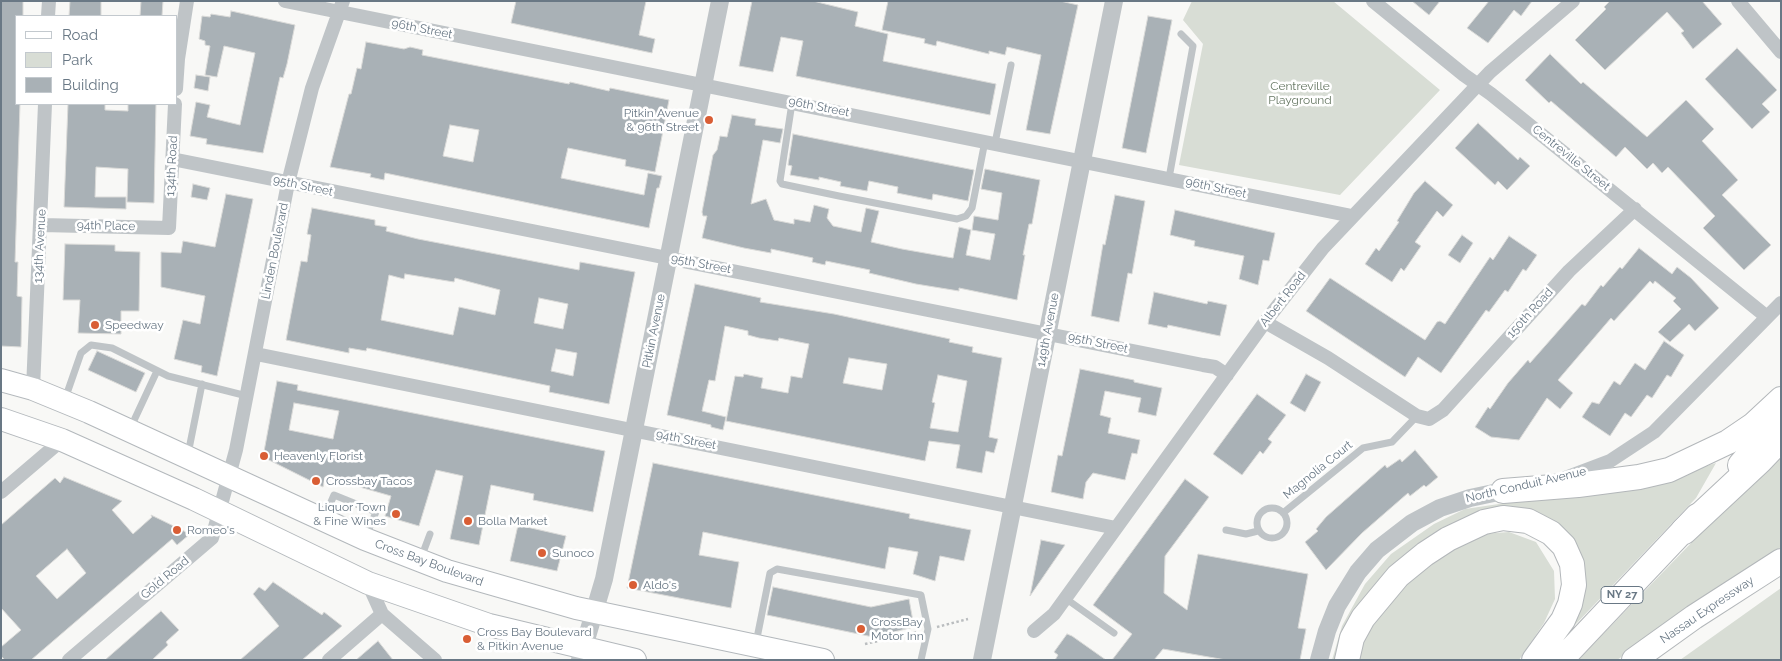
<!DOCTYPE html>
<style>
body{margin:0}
#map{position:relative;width:1782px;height:661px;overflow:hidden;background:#f8f8f6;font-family:Raleway,sans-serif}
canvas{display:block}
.frame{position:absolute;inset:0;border:2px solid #697885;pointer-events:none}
.legend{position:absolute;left:15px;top:15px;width:162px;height:90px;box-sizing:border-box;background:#fff;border:1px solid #c3c9ce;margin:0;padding:6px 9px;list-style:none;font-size:15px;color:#697885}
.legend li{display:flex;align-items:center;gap:10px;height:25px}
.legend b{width:25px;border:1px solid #c3c9ce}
</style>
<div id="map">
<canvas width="1782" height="661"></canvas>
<div class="frame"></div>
<ul class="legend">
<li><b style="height:6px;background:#fff"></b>Road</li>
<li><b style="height:14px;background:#d8ddd5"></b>Park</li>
<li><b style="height:14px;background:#a9b1b6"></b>Building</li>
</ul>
</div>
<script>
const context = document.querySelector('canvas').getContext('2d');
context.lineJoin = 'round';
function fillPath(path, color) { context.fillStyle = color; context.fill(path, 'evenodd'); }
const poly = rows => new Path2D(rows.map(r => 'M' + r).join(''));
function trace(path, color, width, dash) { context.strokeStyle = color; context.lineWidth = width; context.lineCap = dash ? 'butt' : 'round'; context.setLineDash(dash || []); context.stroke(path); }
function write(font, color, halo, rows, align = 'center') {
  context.font = font + ' Raleway,sans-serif'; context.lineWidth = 5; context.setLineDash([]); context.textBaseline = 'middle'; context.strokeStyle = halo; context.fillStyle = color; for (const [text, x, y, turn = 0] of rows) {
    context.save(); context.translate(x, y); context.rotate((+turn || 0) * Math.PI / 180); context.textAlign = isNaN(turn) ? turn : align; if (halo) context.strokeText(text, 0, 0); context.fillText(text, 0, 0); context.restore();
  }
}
fillPath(poly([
 [1192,1,1333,1,1440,90,1340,195,1179,165,1203,44,1183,20],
 [1781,450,1781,547,1617,660,1578,660],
 [1716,463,1696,498,1574,626,1569,621,1553,521,1527,509,1487,511,1440,533,1339,660,1332,660,1342,626,1365,584,1391,554,1434,524,1465,509,1661,480],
 [1509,532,1536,542,1554,571,1555,599,1544,623,1519,660,1356,660,1366,625,1410,575,1445,551,1482,534],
 [1781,588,1781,660,1680,660]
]), '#d8ddd5');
const building = poly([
 [1,1,23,1,23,16,16,16,16,104,20,104,15,262,18,262,17,296,22,297,21,347,1,346,1,1],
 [70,1,101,1,101,16,69,16,70,1],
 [141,1,163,1,162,16,140,16,141,1],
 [516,1,646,1,639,35,655,39,652,53,511,23,516,1],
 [752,1,813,1,858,12,855,26,888,34,883,61,996,84,990,115,796,76,803,41,781,37,773,72,739,66,752,1],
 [888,1,1060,1,1078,5,1050,134,1026,130,1041,55,1007,47,1005,55,989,51,989,54,937,41,936,46,924,43,925,39,882,30,888,1],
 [1412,1,1440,1,1429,15,1412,1],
 [1489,1,1532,1,1521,16,1514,10,1488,43,1467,28,1489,1],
 [1610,1,1702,1,1722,24,1693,49,1681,33,1684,31,1667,12,1605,70,1575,40,1606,9,1604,7,1610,1],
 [231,11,295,25,287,64,283,78,280,77,263,153,206,144,207,139,190,136,196,102,210,105,207,117,240,125,255,53,224,46,217,77,205,75,210,46,205,45,205,41,199,39,202,16,210,17,211,14,230,17,231,11],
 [1148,16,1172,20,1146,153,1122,148,1148,16],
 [366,42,404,49,410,47,423,50,422,55,569,84,570,82,609,91,610,88,669,100,655,172,625,166,626,160,568,148,561,178,644,195,648,173,662,176,659,188,657,188,649,228,385,173,384,180,370,177,371,174,330,167,349,94,351,94,357,68,361,69,366,42],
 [450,125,479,130,473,162,443,156,450,125],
 [1737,48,1777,90,1762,104,1770,112,1752,129,1705,79,1737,48],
 [1550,54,1581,84,1583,82,1647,137,1686,100,1714,129,1702,141,1738,180,1722,195,1771,245,1744,270,1703,228,1715,216,1668,167,1662,173,1653,163,1647,169,1625,147,1616,157,1551,101,1549,103,1525,80,1550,54],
 [196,75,210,77,208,91,194,88,196,75],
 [68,104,105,104,105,110,128,111,128,104,156,104,154,203,127,202,128,169,96,167,95,197,126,197,126,209,64,207,68,104],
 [732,115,756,119,755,125,783,129,780,143,763,140,751,204,766,199,774,220,794,224,794,219,810,222,814,205,829,209,827,218,833,226,861,232,866,208,879,211,871,242,902,249,953,258,959,227,971,230,966,255,990,260,995,234,972,230,974,216,998,220,1002,193,981,189,985,169,1040,180,1032,224,1029,224,1023,255,1025,255,1017,300,959,288,959,291,916,284,869,273,870,270,826,261,825,265,812,262,813,258,771,249,771,253,744,248,702,238,707,216,703,216,702,212,713,155,717,150,720,136,727,137,732,115],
 [1478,123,1518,160,1520,157,1530,166,1507,190,1498,181,1495,185,1455,148,1478,123],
 [793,134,974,170,968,201,933,194,932,200,897,193,898,187,869,181,867,191,840,186,841,182,819,177,819,180,790,175,792,166,788,165,793,134],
 [1425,181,1453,205,1443,217,1437,211,1415,242,1421,246,1404,271,1401,268,1392,282,1365,264,1376,248,1379,251,1399,222,1397,221,1414,193,1425,181],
 [193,184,210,188,207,200,191,197,193,184],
 [226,194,253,199,217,376,201,372,202,366,174,359,183,320,200,324,205,296,161,287,161,252,181,253,183,241,215,247,226,194],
 [1115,195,1145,201,1132,274,1128,273,1119,322,1091,316,1103,244,1105,245,1115,195],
 [312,208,375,220,375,225,387,227,386,231,418,239,579,270,580,262,635,272,609,404,549,392,550,386,367,348,366,351,349,348,349,353,286,340,301,261,307,262,311,235,307,234,312,208],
 [405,274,454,282,455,278,500,290,495,315,459,307,453,335,381,320,389,275,404,279,405,274],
 [539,298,568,304,563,329,534,323,539,298],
 [556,349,577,353,573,376,551,371,556,349],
 [1175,210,1275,233,1269,261,1263,260,1258,285,1239,279,1244,256,1194,246,1195,241,1170,235,1175,210],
 [1462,235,1473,243,1460,263,1448,255,1462,235],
 [1509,236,1537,255,1526,271,1523,269,1508,292,1505,290,1489,312,1486,310,1441,373,1418,357,1405,377,1306,311,1330,278,1425,340,1437,322,1440,321,1445,324,1490,257,1493,260,1509,236],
 [65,244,115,245,115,251,140,252,139,311,121,311,121,334,78,333,80,300,63,300,65,244],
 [1639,248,1672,274,1677,267,1691,278,1719,308,1695,331,1689,324,1670,342,1658,332,1681,309,1673,301,1676,298,1655,281,1653,284,1650,281,1614,321,1611,318,1558,380,1573,393,1560,409,1547,398,1519,440,1491,437,1475,427,1488,407,1490,409,1508,383,1528,360,1530,363,1582,304,1585,306,1601,285,1603,287,1620,267,1622,269,1639,248],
 [695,284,761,298,760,302,834,314,950,339,949,342,973,347,972,352,1002,358,989,437,998,439,994,453,986,451,982,473,956,468,960,445,929,441,925,461,726,421,735,376,743,377,744,374,763,378,761,388,788,393,791,376,802,378,809,344,779,338,778,341,759,338,748,335,748,331,725,326,715,381,709,380,702,411,726,417,723,430,711,427,711,425,667,415,695,284],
 [849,358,887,364,882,390,843,383,849,358],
 [938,375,967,381,958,432,930,428,935,403,932,402,938,375],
 [1154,292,1207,304,1208,301,1227,305,1220,336,1168,325,1167,328,1148,324,1154,292],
 [1664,341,1684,355,1671,377,1667,375,1652,398,1647,395,1631,417,1625,413,1610,436,1582,417,1592,402,1599,404,1614,381,1620,385,1635,363,1645,370,1664,341],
 [97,351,145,373,136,392,88,370,97,351],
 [1080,369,1134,380,1134,382,1162,388,1156,416,1138,412,1141,398,1105,391,1100,415,1111,418,1108,433,1140,440,1137,454,1132,453,1125,480,1093,473,1086,482,1083,499,1051,492,1058,455,1062,456,1080,369],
 [1306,374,1321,382,1305,412,1290,403,1306,374],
 [277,381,298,385,297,390,605,451,593,512,533,500,534,494,491,485,479,545,450,539,463,476,436,470,419,526,385,516,391,496,325,477,323,487,263,457,277,381],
 [294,403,339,411,333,439,289,430,294,403],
 [1257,394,1286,415,1268,439,1272,442,1263,454,1260,451,1242,475,1213,454,1257,394],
 [1415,450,1438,477,1426,487,1424,485,1410,496,1408,493,1362,533,1326,570,1305,542,1318,531,1316,529,1326,517,1385,465,1387,468,1400,459,1402,462,1415,450],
 [653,463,910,514,909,518,971,530,964,561,940,556,935,581,913,574,918,552,889,547,885,569,703,532,699,555,739,562,731,608,627,588,653,463],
 [64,477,122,501,112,510,133,534,152,517,151,515,190,534,177,545,172,539,31,660,5,660,1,656,1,647,21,630,1,608,1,525,55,478,60,483,64,477],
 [67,549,86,573,57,599,36,576,67,549],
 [1185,479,1209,497,1165,556,1164,593,1187,610,1198,554,1308,574,1298,628,1306,629,1300,660,1226,660,1163,649,1154,660,1112,660,1132,634,1093,605,1185,479],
 [518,525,566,536,557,571,510,561,518,525],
 [1041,540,1065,545,1030,596,1041,540],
 [273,582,322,615,324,612,342,626,302,660,240,660,279,626,253,594,259,587,265,591,273,582],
 [773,587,871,607,909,599,914,627,873,637,767,615,773,587],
 [161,611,179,630,166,642,168,645,152,660,105,660,161,611],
 [1067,634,1072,636,1106,660,1055,660,1058,655,1054,652,1067,634],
 [378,641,393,660,356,660,378,641]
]);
fillPath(building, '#a9b1b6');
trace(building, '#dadad8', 1);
const primary = poly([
 [1,380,33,389,89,412,365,539,447,571,576,608,823,660],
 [1,419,62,440,194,499,368,583,489,625,635,660]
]);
const trunk = poly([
 [1740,465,1781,417],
 [1503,491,1578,485,1639,477,1669,470,1728,442,1753,425,1781,399],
 [1347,660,1352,638,1363,618,1398,576,1425,554,1448,539,1484,522,1503,518,1528,521,1551,533,1564,546,1572,564,1574,585,1570,604,1563,620,1534,660],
 [1561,660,1697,516],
 [1634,660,1694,617,1781,561]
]);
const motorway = poly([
 [1684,531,1759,461,1781,438]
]);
trace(primary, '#b3b8bc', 24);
trace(trunk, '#b3b7ba', 26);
trace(motorway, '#b3b7ba', 28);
trace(poly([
 [937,627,968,619],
 [865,644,917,632]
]), '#babdbf', 2.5, [2.5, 2.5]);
trace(poly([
 [792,103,780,181,782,184,839,196,957,219,966,216,972,208,985,141],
 [995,143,1011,65],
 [1169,178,1193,46,1181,34],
 [65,399,81,353,91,345,112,348,168,376,247,396],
 [130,429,157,371],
 [188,454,202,384],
 '1257 523a15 15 0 1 1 30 0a15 15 0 1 1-30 0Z',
 [1283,513,1363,448,1392,442,1417,416],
 [325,516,334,495,376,512,366,536],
 [1226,530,1246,534,1258,531],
 [421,558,430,534],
 [1065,598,1114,633],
 [756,643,770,573,777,569,921,595,928,629,921,660]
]), '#bfc4c7', 7);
trace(poly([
 [285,1,1352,216],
 [1373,1,1464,75,1491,94,1767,317],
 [1738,1,1781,52],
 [48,16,49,1],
 [176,89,178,59,187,1],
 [172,159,1203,365,1215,367,1227,375],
 [42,225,169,228,175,104],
 [1265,322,1328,358,1417,416,1429,419,1443,410,1569,271,1635,209],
 [256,354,1116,528],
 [33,389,45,104],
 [1565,478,1610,461,1654,432,1781,303],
 [1,492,62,440],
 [368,583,382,614,435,660],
 [1034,631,1054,614,1265,322,1323,248,1490,72,1573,1],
 [69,660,212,538,236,450,288,183,312,88,343,1],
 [329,660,382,614]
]), '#bfc4c7', 14);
trace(poly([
 [580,660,604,579,720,1],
 [982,660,1114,1],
 [1319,660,1327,631,1337,606,1358,572,1377,550,1412,523,1440,508,1470,498,1503,491]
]), '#bfc4c7', 18);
trace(primary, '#fff', 22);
trace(trunk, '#fff', 24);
trace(motorway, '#fff', 26);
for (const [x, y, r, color] of [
 [709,120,5,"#d95e35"],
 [95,325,5,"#d95e35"],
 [264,456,5,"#d95e35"],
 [316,481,5,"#d95e35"],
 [396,514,5,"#d95e35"],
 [468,521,5,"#d95e35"],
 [177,530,5,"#d95e35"],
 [542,553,5,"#d95e35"],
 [633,585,5,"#d95e35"],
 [861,629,5,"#d95e35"],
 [467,639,5,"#d95e35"]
]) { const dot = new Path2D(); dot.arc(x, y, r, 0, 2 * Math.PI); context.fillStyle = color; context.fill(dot); trace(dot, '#fff', 2); }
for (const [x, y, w] of [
 [1622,595,42]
]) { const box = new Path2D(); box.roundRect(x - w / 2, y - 8.5, w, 17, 4); context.fillStyle = '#fff'; context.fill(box); trace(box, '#697885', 1); }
write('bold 11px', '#697885', null, [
 ["NY 27",1622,595]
]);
write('12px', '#697885', '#fff', [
 ["96th Street",422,29,11],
 ["96th Street",819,107,11],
 ["Centreville Street",1571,158,39],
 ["134th Road",172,166,-87],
 ["95th Street",303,186,12],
 ["96th Street",1216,188,12],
 ["94th Place",106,226,1],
 ["134th Avenue",40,246,-87],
 ["Linden Boulevard",275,251,-79],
 ["95th Street",701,264,11],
 ["Albert Road",1283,299,-52],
 ["150th Road",1530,313,-48],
 ["149th Avenue",1048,330,-79],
 ["Pitkin Avenue",654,331,-79],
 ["95th Street",1098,343,12],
 ["94th Street",686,440,11],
 ["Magnolia Court",1318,470,-39],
 ["North Conduit Avenue",1526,485,-13],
 ["Cross Bay Boulevard",429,563,20],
 ["Gold Road",165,578,-40],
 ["Nassau Expressway",1707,610,-34]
]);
write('12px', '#677864', '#fff', [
 ["Centreville",1300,86],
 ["Playground",1300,100]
]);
write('12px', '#697885', '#fff', [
 ["Pitkin Avenue",699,113,"right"],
 ["& 96th Street",699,127,"right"],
 ["Speedway",105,325],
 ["Heavenly Florist",274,456],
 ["Crossbay Tacos",326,481],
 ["Liquor Town",386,507,"right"],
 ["& Fine Wines",386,521,"right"],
 ["Bolla Market",478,521],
 ["Romeo's",187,530],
 ["Sunoco",552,553],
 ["Aldo's",643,585],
 ["CrossBay",871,622],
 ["Motor Inn",871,636],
 ["Cross Bay Boulevard",477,632],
 ["& Pitkin Avenue",477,646]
], 'left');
</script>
